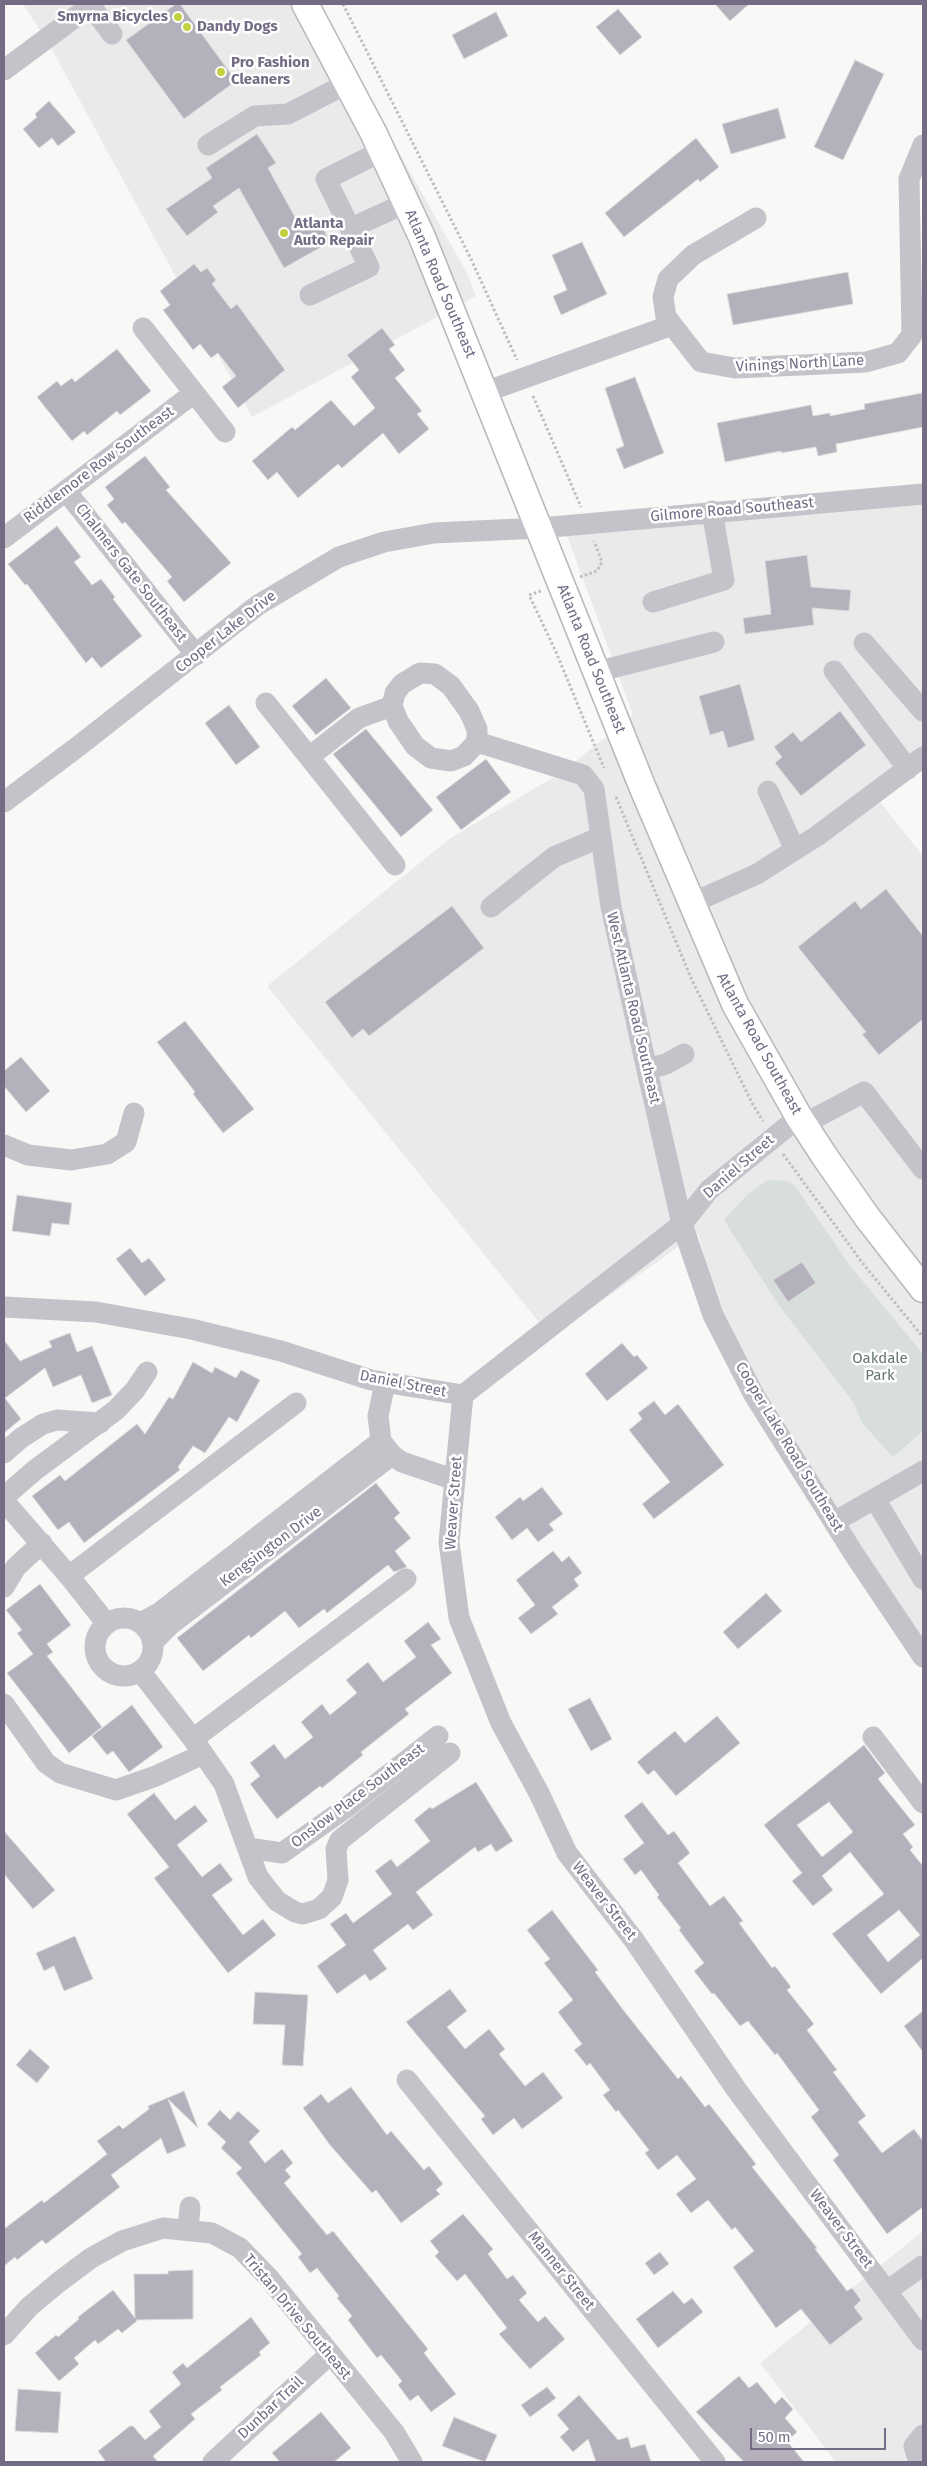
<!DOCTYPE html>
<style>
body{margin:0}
#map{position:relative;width:927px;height:2466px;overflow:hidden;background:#f8f9f7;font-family:"Fira Sans",sans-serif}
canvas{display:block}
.frame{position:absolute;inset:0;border:5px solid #746c85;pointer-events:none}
.scale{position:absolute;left:750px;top:2428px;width:136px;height:22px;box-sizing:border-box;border:2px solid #746c85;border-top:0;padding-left:6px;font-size:15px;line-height:18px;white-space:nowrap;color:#746c85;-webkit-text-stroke:4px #fff;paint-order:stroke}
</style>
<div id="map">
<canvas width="927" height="2466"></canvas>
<div class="frame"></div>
<div class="scale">50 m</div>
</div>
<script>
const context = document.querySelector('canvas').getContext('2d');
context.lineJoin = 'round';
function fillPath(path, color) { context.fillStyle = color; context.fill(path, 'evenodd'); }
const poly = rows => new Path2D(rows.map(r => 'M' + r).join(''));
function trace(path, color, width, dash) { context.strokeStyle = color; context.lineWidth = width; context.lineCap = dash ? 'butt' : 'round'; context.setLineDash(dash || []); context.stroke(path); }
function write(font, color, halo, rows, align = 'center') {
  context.font = font + ' "Fira Sans",sans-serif'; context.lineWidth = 5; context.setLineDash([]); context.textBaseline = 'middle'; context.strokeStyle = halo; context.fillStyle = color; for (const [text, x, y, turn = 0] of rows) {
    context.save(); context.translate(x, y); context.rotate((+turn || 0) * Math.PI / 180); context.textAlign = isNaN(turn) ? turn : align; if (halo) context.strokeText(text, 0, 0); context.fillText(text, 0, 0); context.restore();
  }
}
fillPath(poly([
 [23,4,307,4,366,94,467,273,476,296,252,417,49,44],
 [923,488,923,753,868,787,923,856,923,1642,729,1346,698,1233,551,1337,267,986,452,837,561,773,633,715,565,530],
 [923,2231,923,2462,836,2462,760,2363]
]), '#eaeaeb');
fillPath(poly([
 [768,1180,787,1181,795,1186,851,1267,923,1354,923,1431,893,1457,862,1423,854,1403,778,1304,724,1220,748,1194]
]), '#d7dedb');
const building = poly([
 [176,4,180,4,236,81,184,119,126,40,176,4],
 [715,4,749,4,730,21,715,4],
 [618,9,642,37,620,55,596,27,618,9],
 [496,12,508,36,464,59,452,35,496,12],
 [855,60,884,74,843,160,814,147,855,60],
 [49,101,76,132,58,146,52,138,39,148,23,129,37,117,35,114,49,101],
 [778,108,786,138,731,154,722,124,778,108],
 [257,134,276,163,268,168,301,228,318,219,330,242,284,268,239,188,213,206,218,212,187,236,166,209,212,178,206,168,257,134],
 [696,138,719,167,700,182,698,179,624,237,605,213,696,138],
 [582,242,607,294,561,315,553,296,567,290,552,255,582,242],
 [194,264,201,272,207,268,216,280,212,284,231,309,237,304,285,370,238,408,222,387,236,376,218,353,211,358,200,344,193,350,163,310,170,305,160,291,194,264],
 [848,272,853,304,733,325,727,294,848,272],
 [382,328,395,345,389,349,405,370,395,378,422,411,417,414,429,429,399,454,383,433,342,468,338,464,298,498,277,472,268,480,252,461,292,427,295,430,331,400,354,426,375,408,351,377,359,370,347,355,382,328],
 [117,349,151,391,120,415,117,411,87,435,84,431,72,441,37,397,57,381,61,386,72,378,75,382,117,349],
 [635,377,664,453,624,469,616,449,624,446,605,388,635,377],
 [922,393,923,427,836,444,837,452,818,456,816,447,781,453,781,451,725,462,717,423,811,405,813,416,830,413,830,416,865,409,864,404,922,393],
 [145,456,170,487,166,490,231,563,184,602,167,581,172,577,125,522,122,524,107,505,114,499,105,487,145,456],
 [57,526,81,557,74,562,92,585,101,579,115,597,113,599,142,636,101,668,92,657,86,663,27,584,25,585,8,564,57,526],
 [807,555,811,587,851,590,849,611,812,608,814,625,745,634,743,618,771,614,765,561,807,555],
 [326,678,351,708,316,735,292,706,326,678],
 [740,684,755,740,728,748,723,731,710,735,699,696,740,684],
 [229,705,260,747,236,765,205,723,229,705],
 [840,711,866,745,801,796,775,763,782,757,774,747,793,732,801,742,840,711],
 [366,729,433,810,401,837,333,754,366,729],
 [486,759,511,792,461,830,436,797,486,759],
 [886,889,923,936,923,1019,879,1055,862,1034,866,1032,798,947,855,901,861,909,886,889],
 [452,906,484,948,369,1036,363,1029,352,1038,325,1002,452,906],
 [185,1021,254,1109,223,1133,193,1094,195,1092,157,1042,185,1021],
 [21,1057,50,1091,26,1112,4,1086,4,1071,21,1057],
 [17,1195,72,1203,69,1225,52,1223,50,1236,12,1231,17,1195],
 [130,1248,142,1263,149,1258,166,1280,145,1296,116,1259,130,1248],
 [802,1262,816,1283,788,1302,773,1280,802,1262],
 [70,1333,77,1352,92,1346,112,1395,92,1403,81,1375,53,1387,45,1368,5,1398,21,1419,4,1433,4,1340,20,1361,52,1347,49,1341,70,1333],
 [622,1343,634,1357,637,1355,648,1368,607,1401,585,1374,622,1343],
 [193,1362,212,1373,215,1367,236,1378,241,1370,260,1380,237,1422,229,1417,205,1453,193,1446,178,1467,180,1470,84,1543,69,1522,58,1530,32,1496,60,1475,65,1481,137,1424,145,1434,169,1397,173,1399,193,1362],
 [654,1401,665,1415,678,1404,724,1465,654,1519,642,1504,670,1482,629,1430,642,1419,638,1413,654,1401],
 [376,1483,400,1513,394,1518,411,1538,395,1551,407,1567,394,1572,388,1565,327,1613,324,1609,299,1628,285,1611,251,1638,249,1635,203,1671,177,1638,376,1483],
 [542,1487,563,1514,549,1524,554,1530,538,1542,527,1528,512,1540,495,1517,520,1497,523,1501,542,1487],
 [553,1551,562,1562,569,1556,582,1573,574,1579,579,1586,552,1607,558,1614,531,1634,518,1618,535,1605,516,1580,553,1551],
 [40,1584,71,1625,47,1644,53,1652,47,1656,102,1727,69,1753,7,1673,33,1654,17,1633,22,1630,6,1610,40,1584],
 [766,1593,782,1611,738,1649,723,1632,766,1593],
 [428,1622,441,1639,431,1645,452,1673,405,1709,409,1714,361,1752,363,1755,322,1788,320,1786,277,1819,250,1784,260,1776,250,1763,274,1744,285,1759,313,1737,301,1722,322,1704,330,1715,357,1693,346,1680,368,1662,383,1682,416,1657,404,1641,428,1622],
 [590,1698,612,1739,591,1751,568,1709,590,1698],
 [132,1705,163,1747,129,1772,113,1751,107,1755,92,1736,132,1705],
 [717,1716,740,1743,676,1796,654,1770,648,1775,637,1762,675,1731,685,1743,717,1716],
 [864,1745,885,1773,878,1779,915,1825,903,1834,913,1847,910,1850,923,1866,923,1958,881,1994,832,1934,884,1894,850,1852,822,1876,833,1890,813,1906,792,1881,802,1873,764,1825,864,1745],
 [829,1802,853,1832,822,1857,797,1825,829,1802],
 [899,1910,920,1935,888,1962,867,1935,899,1910],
 [476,1782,513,1841,496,1852,491,1844,478,1852,475,1847,416,1892,433,1915,413,1930,408,1924,373,1950,387,1969,370,1981,365,1974,337,1994,317,1966,346,1945,330,1924,346,1913,353,1923,392,1894,375,1871,391,1859,397,1867,430,1841,414,1820,430,1807,432,1809,476,1782],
 [154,1793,175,1820,195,1805,208,1821,177,1845,202,1877,220,1863,233,1880,212,1895,243,1935,263,1919,276,1935,228,1973,154,1878,169,1867,127,1814,154,1793],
 [642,1802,668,1835,674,1831,690,1853,678,1863,710,1906,724,1896,743,1921,739,1923,772,1968,775,1966,791,1987,787,1990,814,2024,807,2030,837,2070,833,2072,866,2116,858,2122,882,2153,914,2129,923,2141,923,2207,887,2234,833,2160,839,2155,811,2117,819,2110,777,2053,775,2055,748,2021,740,2026,714,1993,712,1994,694,1971,704,1963,679,1930,681,1928,657,1897,659,1895,641,1870,635,1875,623,1859,644,1843,624,1816,642,1802],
 [4,1831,55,1890,33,1909,4,1874,4,1831],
 [552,1910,598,1970,595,1972,624,2011,678,2079,681,2076,705,2107,709,2104,756,2164,752,2167,817,2248,815,2249,847,2291,852,2288,861,2300,854,2307,863,2319,830,2345,801,2309,776,2328,733,2267,754,2251,735,2227,732,2230,708,2200,691,2213,676,2194,696,2179,677,2155,658,2170,645,2153,649,2150,618,2110,616,2112,603,2095,610,2090,590,2063,587,2066,574,2050,582,2044,558,2012,573,2000,544,1963,550,1959,527,1930,552,1910],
 [75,1936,93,1979,64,1991,54,1966,44,1971,36,1953,75,1936],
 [450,1989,467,2011,447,2027,465,2049,489,2029,505,2049,499,2054,525,2086,543,2072,563,2098,522,2129,514,2118,493,2135,481,2119,485,2116,406,2022,450,1989],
 [255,1992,308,1995,303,2066,282,2065,285,2025,253,2024,255,1992],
 [923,2011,923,2052,904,2026,923,2011],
 [30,2049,50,2067,37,2083,16,2065,30,2049],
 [351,2087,387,2135,391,2131,424,2170,429,2166,443,2184,436,2190,440,2194,401,2223,376,2190,372,2193,330,2145,303,2108,321,2094,328,2103,351,2087],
 [184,2091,198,2128,168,2099,186,2146,167,2154,161,2138,111,2175,120,2187,46,2244,42,2240,17,2260,15,2257,4,2266,4,2229,42,2200,44,2203,107,2154,97,2141,119,2125,123,2129,149,2109,148,2106,184,2091],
 [220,2110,230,2120,238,2111,260,2131,249,2142,265,2163,282,2149,293,2163,285,2170,291,2177,284,2183,327,2235,333,2231,428,2349,424,2353,456,2394,431,2412,418,2395,410,2401,398,2385,402,2381,381,2355,377,2358,348,2320,352,2316,337,2298,339,2296,317,2268,310,2273,298,2257,302,2254,236,2173,242,2168,221,2148,226,2142,207,2124,220,2110],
 [463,2214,493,2249,488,2254,507,2279,513,2275,527,2293,519,2300,538,2322,545,2316,565,2339,530,2369,499,2334,507,2328,465,2274,457,2281,435,2256,439,2252,430,2241,463,2214],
 [660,2252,669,2264,654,2275,645,2263,660,2252],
 [193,2270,193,2319,136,2320,137,2321,122,2333,118,2329,98,2344,95,2340,74,2358,79,2364,59,2381,35,2353,56,2335,58,2337,79,2319,78,2317,113,2290,135,2318,134,2274,168,2274,168,2271,193,2270],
 [673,2291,684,2304,692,2298,703,2312,658,2348,636,2319,673,2291],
 [251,2317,270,2343,259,2352,261,2355,220,2387,222,2390,191,2414,195,2419,153,2456,158,2462,106,2462,98,2451,130,2426,133,2426,145,2440,161,2427,149,2411,181,2384,172,2372,183,2363,187,2368,251,2317],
 [739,2376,749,2388,757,2382,775,2404,782,2397,793,2409,785,2418,797,2432,787,2441,804,2462,744,2462,696,2412,739,2376],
 [547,2387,556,2398,530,2417,521,2405,547,2387],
 [18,2389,61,2392,58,2433,15,2431,18,2389],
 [579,2395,618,2440,628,2437,631,2448,645,2444,651,2462,596,2462,588,2439,573,2452,560,2437,569,2429,557,2415,579,2395],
 [321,2412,351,2448,334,2462,280,2462,272,2453,321,2412],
 [454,2417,497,2435,485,2462,442,2446,454,2417]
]);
fillPath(building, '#b4b1bc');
trace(building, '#dadbda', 1);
const major = poly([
 [305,4,373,132,422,237,642,786,735,1004,799,1117,825,1157,867,1217,923,1289]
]);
trace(major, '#b9b7be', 29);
trace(poly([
 [343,4,471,259,517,360],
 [533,396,581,507],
 [580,577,597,571,602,562,594,541],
 [541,591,529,595,556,652,604,768],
 [616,797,691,978,752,1103,763,1121],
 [783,1154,864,1265,923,1337]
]), '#bfbdc2', 3, [2.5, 2.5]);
trace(poly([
 [91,6,112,34],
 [4,70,93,4],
 [208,145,255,116,288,114,348,83],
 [756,218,693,255,668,279,663,297,666,317,701,362,735,368,866,362,898,353,912,335,909,179,923,145],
 [351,228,406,203],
 [310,295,369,267,326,179,382,151],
 [143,328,225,432],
 [485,392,672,325],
 [66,491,196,655],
 [4,538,194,393],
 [653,602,724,580,712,511],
 [864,643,923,711],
 [834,671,908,769],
 [596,672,714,642],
 [266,703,395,865],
 [477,742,464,756,451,761,431,758,415,746,398,721,392,706,395,693,402,684,420,673,435,674,451,686,469,711,477,729,477,742,583,775,594,789,611,907,649,1079,682,1224,713,1315,754,1395,854,1554,923,1657],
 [309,757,359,718,392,706],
 [768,791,795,850],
 [4,802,80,745,258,605,339,557,384,542,434,533,540,528,923,494],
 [690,904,757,874,817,836,923,757],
 [491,907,554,857,601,837],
 [647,1069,666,1064,684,1054],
 [804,1124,864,1092,923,1169],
 [4,1145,28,1155,71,1160,107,1154,126,1142,134,1113],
 [4,1307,96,1312,191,1329,281,1351,371,1380,463,1395,682,1224,709,1190,799,1117],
 [385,1383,378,1416,381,1441,392,1455,402,1462,455,1480],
 [463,1395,449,1542,459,1618,501,1723,539,1793,567,1853,634,1940,736,2089,923,2340],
 [4,1453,21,1438,43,1424,57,1420,100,1423],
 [4,1497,35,1470,116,1410,135,1390,147,1372],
 [875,1499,923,1579],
 [4,1501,69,1576,107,1624],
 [834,1522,923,1471],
 [69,1576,296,1403],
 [4,1587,16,1567,42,1543],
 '95 1647a29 29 0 1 1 58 0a29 29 0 1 1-58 0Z',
 [141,1623,159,1613,381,1441],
 [153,1642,170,1625,392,1455],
 [140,1671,193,1739,224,1784,258,1877,277,1901,295,1912,303,1914,319,1909,332,1897,338,1880,336,1849,340,1840,450,1753],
 [4,1704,46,1763,60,1773,116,1790,156,1776,203,1754],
 [873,1737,923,1803],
 [193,1739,406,1579],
 [248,1848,282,1853,347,1807,438,1736],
 [407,2080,715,2462],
 [188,2230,190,2207],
 [887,2291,922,2266],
 [4,2335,29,2307,59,2282,91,2258,122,2241,163,2228,212,2233,240,2248,269,2278,394,2432,412,2462],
 [213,2462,329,2355],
 [919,2462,914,2446,923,2435]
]), '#c5c3ca', 21);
trace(major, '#fff', 26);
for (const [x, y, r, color] of [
 [178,17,5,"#c3d140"],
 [187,27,5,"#c3d140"],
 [221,72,5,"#c3d140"],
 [284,233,5,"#c3d140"]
]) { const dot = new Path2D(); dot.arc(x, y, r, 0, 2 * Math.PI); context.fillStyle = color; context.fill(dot); trace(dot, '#fff', 2); }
write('bold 15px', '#746c85', '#fff', [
 ["Smyrna Bicycles",168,17,"right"],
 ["Dandy Dogs",197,27],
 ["Pro Fashion",231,63],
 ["Cleaners",231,80],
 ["Atlanta",294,224],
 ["Auto Repair",294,241]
], 'left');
write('15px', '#746c85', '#fff', [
 ["Atlanta Road Southeast",440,284,67],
 ["Vinings North Lane",800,364,-3],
 ["Riddlemore Row Southeast",99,465,-37],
 ["Gilmore Road Southeast",732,510,-5],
 ["Chalmers Gate Southeast",131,573,52],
 ["Cooper Lake Drive",226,632,-38],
 ["Atlanta Road Southeast",591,659,68],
 ["West Atlanta Road Southeast",633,1008,77],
 ["Atlanta Road Southeast",759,1044,61],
 ["Daniel Street",739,1167,-41],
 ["Daniel Street",403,1384,11],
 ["Cooper Lake Road Southeast",789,1447,59],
 ["Weaver Street",454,1503,-86],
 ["Kengsington Drive",271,1547,-37],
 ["Onslow Place Southeast",358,1796,-37],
 ["Weaver Street",604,1901,52],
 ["Weaver Street",841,2229,53],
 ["Manner Street",561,2271,51],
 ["Tristan Drive Southeast",297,2317,50],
 ["Dunbar Trail",271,2408,-43]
]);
write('15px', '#667871', '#fff', [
 ["Oakdale",880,1359],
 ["Park",880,1376]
]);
</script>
